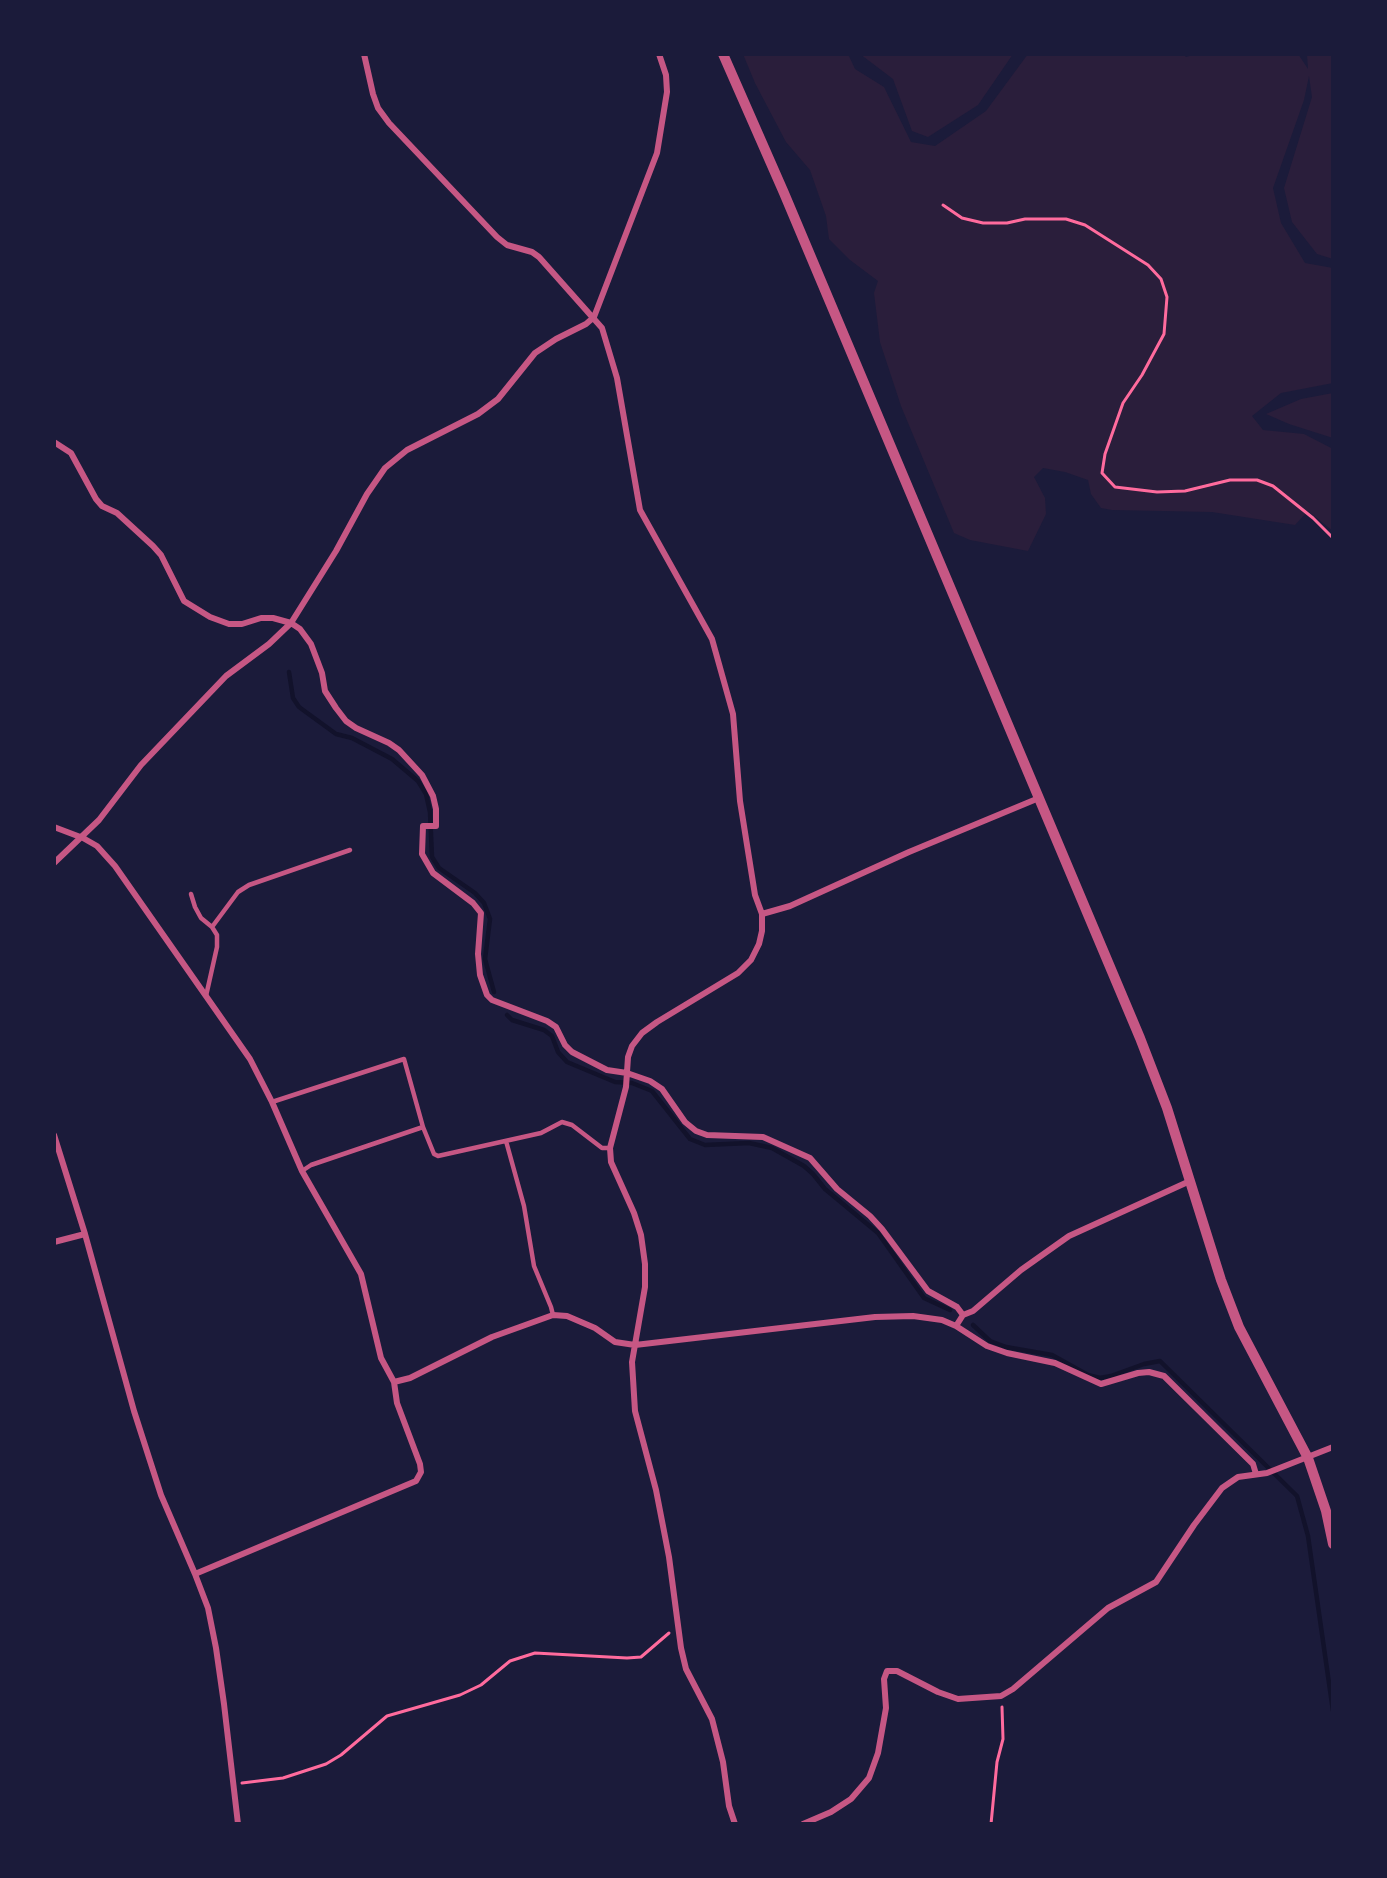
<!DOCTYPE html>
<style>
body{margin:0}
#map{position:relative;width:1387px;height:1878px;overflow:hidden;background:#1b1b3a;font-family:"Noto Sans",sans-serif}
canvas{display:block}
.frame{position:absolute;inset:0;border:56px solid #1b1b3a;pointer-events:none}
</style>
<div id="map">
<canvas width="1387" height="1878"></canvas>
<div class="frame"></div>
</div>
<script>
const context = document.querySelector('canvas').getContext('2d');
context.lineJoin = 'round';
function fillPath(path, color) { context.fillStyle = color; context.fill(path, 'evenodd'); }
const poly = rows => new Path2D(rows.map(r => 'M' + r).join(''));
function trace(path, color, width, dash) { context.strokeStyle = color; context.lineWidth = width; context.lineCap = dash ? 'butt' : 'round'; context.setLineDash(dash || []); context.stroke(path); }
fillPath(poly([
 [743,54,848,54,855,69,884,87,911,142,935,146,986,111,1028,54,1183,54,1186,57,1196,54,1298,54,1308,69,1307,54,1333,54,1333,259,1317,254,1292,222,1284,188,1312,97,1309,76,1304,100,1273,188,1281,223,1305,263,1333,268,1333,383,1281,393,1252,416,1263,430,1304,434,1333,449,1333,531,1308,511,1295,525,1212,512,1112,510,1101,508,1091,494,1088,480,1065,472,1043,468,1034,477,1045,498,1046,514,1028,551,970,540,954,533,901,406,880,342,874,293,878,281,850,260,829,239,826,216,810,170,786,142,755,83],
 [860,54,1013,54,978,105,928,137,912,131,893,79],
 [1333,393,1333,438,1289,424,1266,414,1301,399]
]), '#2a1e3b');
trace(poly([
 [289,672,293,698,299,707,336,734,352,738,392,759,418,781,426,794,430,812,432,857,439,868,475,893,484,903,490,919,485,959,494,992],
 [507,1015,512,1020,544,1030,552,1036,558,1052,567,1062,615,1082,632,1083,652,1091,690,1139,705,1145,749,1143,772,1148,804,1166,813,1174,825,1189,878,1233,924,1298,950,1310],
 [973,1325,990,1341,1006,1347,1052,1355,1088,1375,1100,1378,1111,1376,1144,1364,1160,1361,1297,1496,1308,1536,1333,1711]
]), '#12122b', 4.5);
trace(poly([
 [943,205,962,218,983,223,1007,223,1025,219,1066,219,1085,225,1148,265,1161,279,1167,297,1164,334,1142,375,1123,403,1105,454,1102,473,1115,487,1157,492,1185,491,1230,480,1257,480,1273,486,1313,518,1333,538],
 [242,1783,283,1778,326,1764,341,1755,387,1716,460,1695,481,1685,510,1661,535,1653,627,1658,641,1657,669,1633],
 [991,1824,997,1762,1003,1739,1002,1707]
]), '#ff6b9d', 3);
trace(poly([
 [191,894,195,907,201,918,212,927],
 [206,996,217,947,217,935,212,927,238,892,249,885,350,850],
 [272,1102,404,1059,423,1127,434,1154,438,1156,541,1133,562,1122,572,1125,602,1148,610,1148],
 [506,1141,524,1206,534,1266,551,1307,553,1315],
 [302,1171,311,1165,423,1127]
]), '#c65784', 4.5);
trace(poly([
 [364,54,373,94,378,108,389,123,497,237,507,245,532,252,539,257,602,328,617,378,640,510,712,639,733,714,740,801,755,895,762,914,762,931,759,944,751,960,738,973,657,1022,642,1033,632,1046,628,1057,626,1087,610,1148,611,1162,634,1213,641,1235,645,1264,645,1287,632,1362,635,1411,656,1490,669,1557,681,1648,686,1669,712,1719,723,1762,729,1806,735,1824],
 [54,442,71,453,96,499,102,506,117,513,153,546,161,555,184,601,210,617,229,624,242,624,261,618,273,618,291,623,300,629,311,644,322,673,325,691,336,708,346,721,356,728,389,743,399,750,422,775,433,796,436,809,436,826,423,826,422,854,433,873,473,903,481,913,478,954,480,975,487,995,492,1000,547,1021,556,1027,565,1045,572,1052,607,1070,627,1073,650,1081,662,1089,685,1122,696,1131,707,1135,763,1137,810,1158,837,1189,870,1216,882,1229,928,1291,957,1307,963,1315],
 [54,827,83,838,97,846,115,866,250,1059,272,1102,302,1171,361,1274,381,1358,394,1382,397,1403,420,1464,421,1472,416,1481,195,1574],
 [54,863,99,820,141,765,226,676,269,644,291,623,336,551,367,494,385,468,407,450,478,414,498,399,535,353,556,339,586,324,594,317,657,153,667,92,666,75,659,54],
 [762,914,790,906,909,852,1039,798],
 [54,1135,85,1234,134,1411,161,1495,195,1574,208,1608,216,1648,224,1704,238,1824],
 [54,1242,85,1234],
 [956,1326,963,1315,973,1311,1021,1270,1069,1236,1190,1181],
 [394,1382,410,1378,492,1337,553,1315,567,1316,595,1328,615,1342,635,1345,875,1317,913,1316,942,1320,956,1326,987,1346,1007,1353,1055,1363,1101,1384,1138,1373,1149,1372,1164,1376,1253,1464,1256,1474],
 [803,1824,831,1812,851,1799,869,1778,878,1753,886,1708,884,1679,887,1671,897,1671,938,1692,958,1699,1001,1696,1013,1689,1108,1608,1156,1582,1194,1525,1222,1488,1238,1477,1267,1473,1333,1447]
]), '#c65784', 6);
trace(poly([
 [723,54,784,193,1140,1038,1167,1108,1221,1280,1239,1327,1308,1458,1326,1511,1333,1544]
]), '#c65784', 10);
</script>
